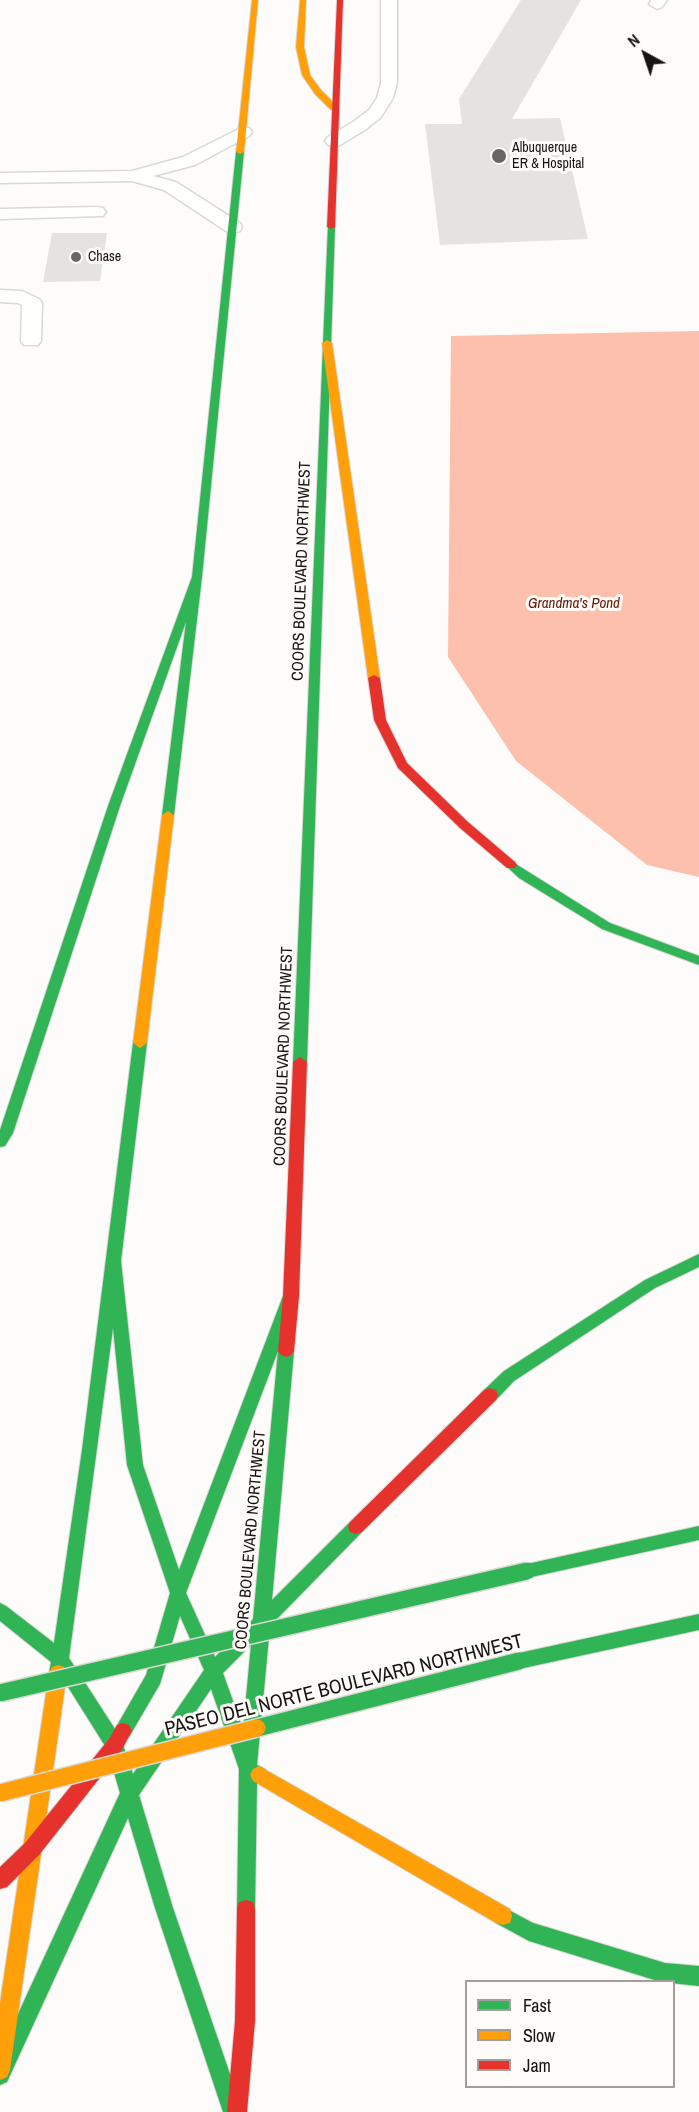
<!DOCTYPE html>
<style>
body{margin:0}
#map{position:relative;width:699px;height:2112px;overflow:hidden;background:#fefcfa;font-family:"Archivo Narrow",sans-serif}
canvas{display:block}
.legend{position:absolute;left:465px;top:1980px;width:210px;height:108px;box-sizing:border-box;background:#fffbf9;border:2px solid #a29e9d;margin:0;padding:8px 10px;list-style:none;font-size:18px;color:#171312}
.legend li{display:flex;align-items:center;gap:12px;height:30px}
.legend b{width:30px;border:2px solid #a29e9d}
.north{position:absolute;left:615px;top:24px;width:60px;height:60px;-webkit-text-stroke:4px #fffbf9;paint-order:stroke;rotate:320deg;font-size:16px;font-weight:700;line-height:24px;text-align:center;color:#171312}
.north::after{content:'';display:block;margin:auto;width:21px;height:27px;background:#171312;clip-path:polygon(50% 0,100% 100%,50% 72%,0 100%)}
</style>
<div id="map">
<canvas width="699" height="2112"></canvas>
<ul class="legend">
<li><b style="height:8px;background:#30b455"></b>Fast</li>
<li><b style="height:8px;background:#ff9f0a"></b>Slow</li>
<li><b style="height:8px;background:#e5322d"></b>Jam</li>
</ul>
<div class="north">N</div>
</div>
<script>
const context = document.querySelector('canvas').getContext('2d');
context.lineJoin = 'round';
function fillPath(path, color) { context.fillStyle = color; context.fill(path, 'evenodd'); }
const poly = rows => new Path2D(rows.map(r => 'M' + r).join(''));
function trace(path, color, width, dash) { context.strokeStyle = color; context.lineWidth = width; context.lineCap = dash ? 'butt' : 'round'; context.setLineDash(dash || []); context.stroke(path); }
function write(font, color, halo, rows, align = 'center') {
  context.font = font + ' "Archivo Narrow",sans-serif'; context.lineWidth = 6; context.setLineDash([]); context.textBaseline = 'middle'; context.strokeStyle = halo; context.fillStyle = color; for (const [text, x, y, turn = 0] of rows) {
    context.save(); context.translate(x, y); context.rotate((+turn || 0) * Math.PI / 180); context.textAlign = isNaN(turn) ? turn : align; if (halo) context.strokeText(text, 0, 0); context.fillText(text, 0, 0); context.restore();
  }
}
fillPath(poly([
 [699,331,699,877,647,865,516,761,448,657,451,336]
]), '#fdc0ac');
fillPath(poly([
 [521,0,581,0,512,119,560,118,588,239,440,245,425,124,462,124,459,99],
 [52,233,107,233,100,281,43,282]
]), '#e5e3e1');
const lane = poly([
 [381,0,397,0,397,83,393,98,381,117,365,130,340,145,328,145,325,141,328,137,353,122,369,110,377,98,381,83,381,0],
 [651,0,667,0,662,7,657,9,649,4,651,0],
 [243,127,249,128,252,132,249,136,195,165,153,176,176,182,240,223,242,227,240,231,233,233,226,231,164,190,132,181,0,183,0,173,132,171,183,157,243,127],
 [97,207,103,208,106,212,103,216,0,219,0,209,97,207],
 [0,290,22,291,39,299,42,303,41,341,38,345,24,345,21,341,22,305,18,303,0,302,0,290]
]);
const fast = poly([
 [240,150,244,152,202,577,174,815,168,819,162,815,186,622,120,806,13,1133,5,1146,0,1147,0,1130,108,806,192,577,236,152,240,150],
 [328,225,335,227,307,1062,300,1067,293,1062,328,225],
 [511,861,610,923,699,956,699,965,602,929,519,878,505,865,511,861],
 [140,1038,147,1043,121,1261,143,1465,179,1570,283,1296,286,1292,291,1290,296,1292,299,1296,186,1593,215,1657,253,1619,278,1351,281,1347,286,1345,291,1347,294,1351,272,1600,350,1522,356,1520,362,1522,364,1527,362,1532,270,1626,257,1765,265,1769,268,1775,265,1781,257,1783,255,1909,253,1916,246,1918,239,1916,237,1909,239,1769,211,1689,139,1795,173,1908,243,2112,223,2112,155,1908,128,1818,7,2082,0,2085,0,2053,120,1793,107,1749,63,1679,58,1681,52,1679,49,1673,51,1662,0,1621,0,1603,6,1606,54,1643,82,1450,133,1043,140,1038],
 [113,1328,127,1465,170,1593,146,1675,115,1729,69,1658,113,1328],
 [180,1616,204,1670,133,1774,121,1739,129,1737,160,1684,180,1616],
 [251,1645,243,1729,223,1673,251,1645],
 [699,1254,699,1267,655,1288,514,1381,496,1400,490,1402,484,1400,482,1395,484,1390,504,1371,645,1280,699,1254],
 [699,1526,699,1540,527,1578,521,1576,519,1571,521,1566,527,1564,699,1526],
 [699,1614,699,1630,519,1669,513,1667,510,1661,513,1655,519,1653,699,1614],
 [503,1907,533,1923,665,1963,699,1966,699,1986,661,1982,529,1941,496,1923,494,1916,496,1909,503,1907]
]);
const slow = poly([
 [252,0,258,0,244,152,240,154,236,152,252,0],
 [300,0,306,0,304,47,310,75,321,90,337,106,337,110,331,110,315,94,302,75,296,47,300,0],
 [327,340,332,343,380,678,374,681,368,678,322,343,327,340],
 [168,811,174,815,147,1043,140,1048,133,1043,162,815,168,811],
 [58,1665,64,1667,67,1673,10,2070,7,2077,0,2080,0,2003,49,1673,52,1667,58,1665],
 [259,1766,510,1909,512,1916,510,1923,503,1925,496,1923,253,1781,250,1775,253,1769,259,1766]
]);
const jam = poly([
 [337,0,343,0,335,227,331,229,327,227,337,0],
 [374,675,380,678,386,720,407,763,468,822,515,862,517,865,515,868,507,868,460,828,398,768,374,720,368,678,374,675],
 [300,1057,307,1062,299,1296,294,1351,291,1355,286,1357,281,1355,278,1351,283,1296,293,1062,300,1057],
 [490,1388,496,1390,498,1395,496,1400,362,1532,356,1534,350,1532,348,1527,350,1522,484,1390,490,1388],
 [123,1723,129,1725,132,1731,121,1751,39,1855,7,1887,0,1889,0,1867,25,1843,109,1739,117,1725,123,1723],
 [246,1900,253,1902,255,1909,255,2021,247,2112,227,2112,235,2021,237,1909,239,1902,246,1900]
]);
trace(lane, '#dbd8d6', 3);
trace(fast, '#dbd8d6', 2);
trace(slow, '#dbd8d6', 2);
trace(jam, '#dbd8d6', 2);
fillPath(lane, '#fffffe');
fillPath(fast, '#30b455');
fillPath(slow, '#ff9f0a');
fillPath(jam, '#e5322d');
const fastBridge = poly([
 [0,1693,527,1571],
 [257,1728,519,1661]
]);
const slowBridge = poly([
 [0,1793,257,1728]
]);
trace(fastBridge, '#dbd8d6', 20, []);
trace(slowBridge, '#dbd8d6', 20, []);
trace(fastBridge, '#30b455', 17);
trace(slowBridge, '#ff9f0a', 17);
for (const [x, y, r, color] of [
 [499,156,8,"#686563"],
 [76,257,6,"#686563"]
]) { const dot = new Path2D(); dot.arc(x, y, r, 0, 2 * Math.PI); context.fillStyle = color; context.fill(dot); trace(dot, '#fffbf9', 2); }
write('14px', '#171312', '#fffbf9', [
 ["Albuquerque",512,148],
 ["ER & Hospital",512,164],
 ["Chase",88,257]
], 'left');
write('italic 15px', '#631a00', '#fffbf9', [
 ["Grandma's Pond",574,604]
]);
write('16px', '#171312', '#fffbf9', [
 ["COORS BOULEVARD NORTHWEST",302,571,-88],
 ["COORS BOULEVARD NORTHWEST",284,1056,-88],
 ["COORS BOULEVARD NORTHWEST",251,1540,-85]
]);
write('20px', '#171312', '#fffbf9', [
 ["PASEO DEL NORTE BOULEVARD NORTHWEST",344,1686,-14]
]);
</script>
